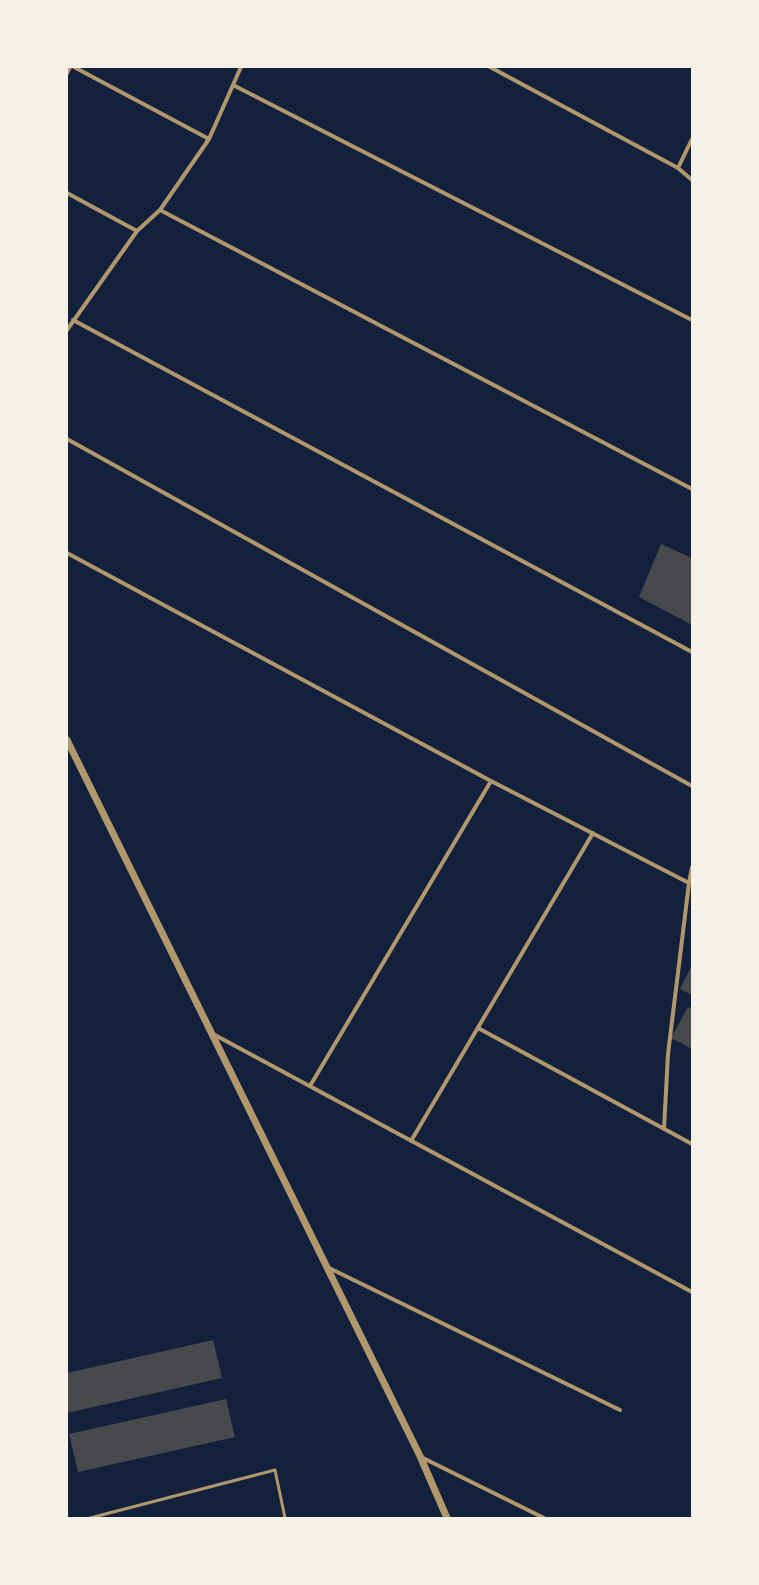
<!DOCTYPE html>
<style>
body{margin:0}
#map{position:relative;width:759px;height:1585px;overflow:hidden;background:#14213d;font-family:"DejaVu Sans",sans-serif}
canvas{display:block}
.frame{position:absolute;inset:0;border:68px solid #f6f1e7;pointer-events:none}
</style>
<div id="map">
<canvas width="759" height="1585"></canvas>
<div class="frame"></div>
</div>
<script>
const context = document.querySelector('canvas').getContext('2d');
context.lineJoin = 'round';
function fillPath(path, color) { context.fillStyle = color; context.fill(path, 'evenodd'); }
const poly = rows => new Path2D(rows.map(r => 'M' + r).join(''));
function trace(path, color, width, dash) { context.strokeStyle = color; context.lineWidth = width; context.lineCap = dash ? 'butt' : 'round'; context.setLineDash(dash || []); context.stroke(path); }
fillPath(poly([
 [661,544,692,558,692,625,639,597],
 [692,965,692,995,680,989],
 [688,1007,692,1009,692,1049,671,1038],
 [213,1340,222,1378,67,1413,67,1373],
 [226,1399,235,1437,78,1472,69,1434]
]), '#48494c');
trace(poly([
 [90,1518,275,1470,285,1518]
]), '#b1986c', 3);
trace(poly([
 [74,67,209,139],
 [490,67,678,168,692,180],
 [67,73,70,67],
 [233,85,692,320],
 [678,168,692,139],
 [67,193,137,231],
 [160,210,692,489],
 [73,320,692,652],
 [67,330,137,231,160,210,209,139,241,67],
 [67,439,692,786],
 [67,553,491,781,689,883,692,867],
 [478,1028,692,1144],
 [213,1034,692,1292],
 [310,1086,491,781],
 [664,1129,668,1054,689,883],
 [411,1141,593,833],
 [327,1267,620,1410],
 [421,1457,544,1518]
]), '#b1986c', 4);
trace(poly([
 [67,740,420,1456,447,1518]
]), '#b1986c', 7);
</script>
